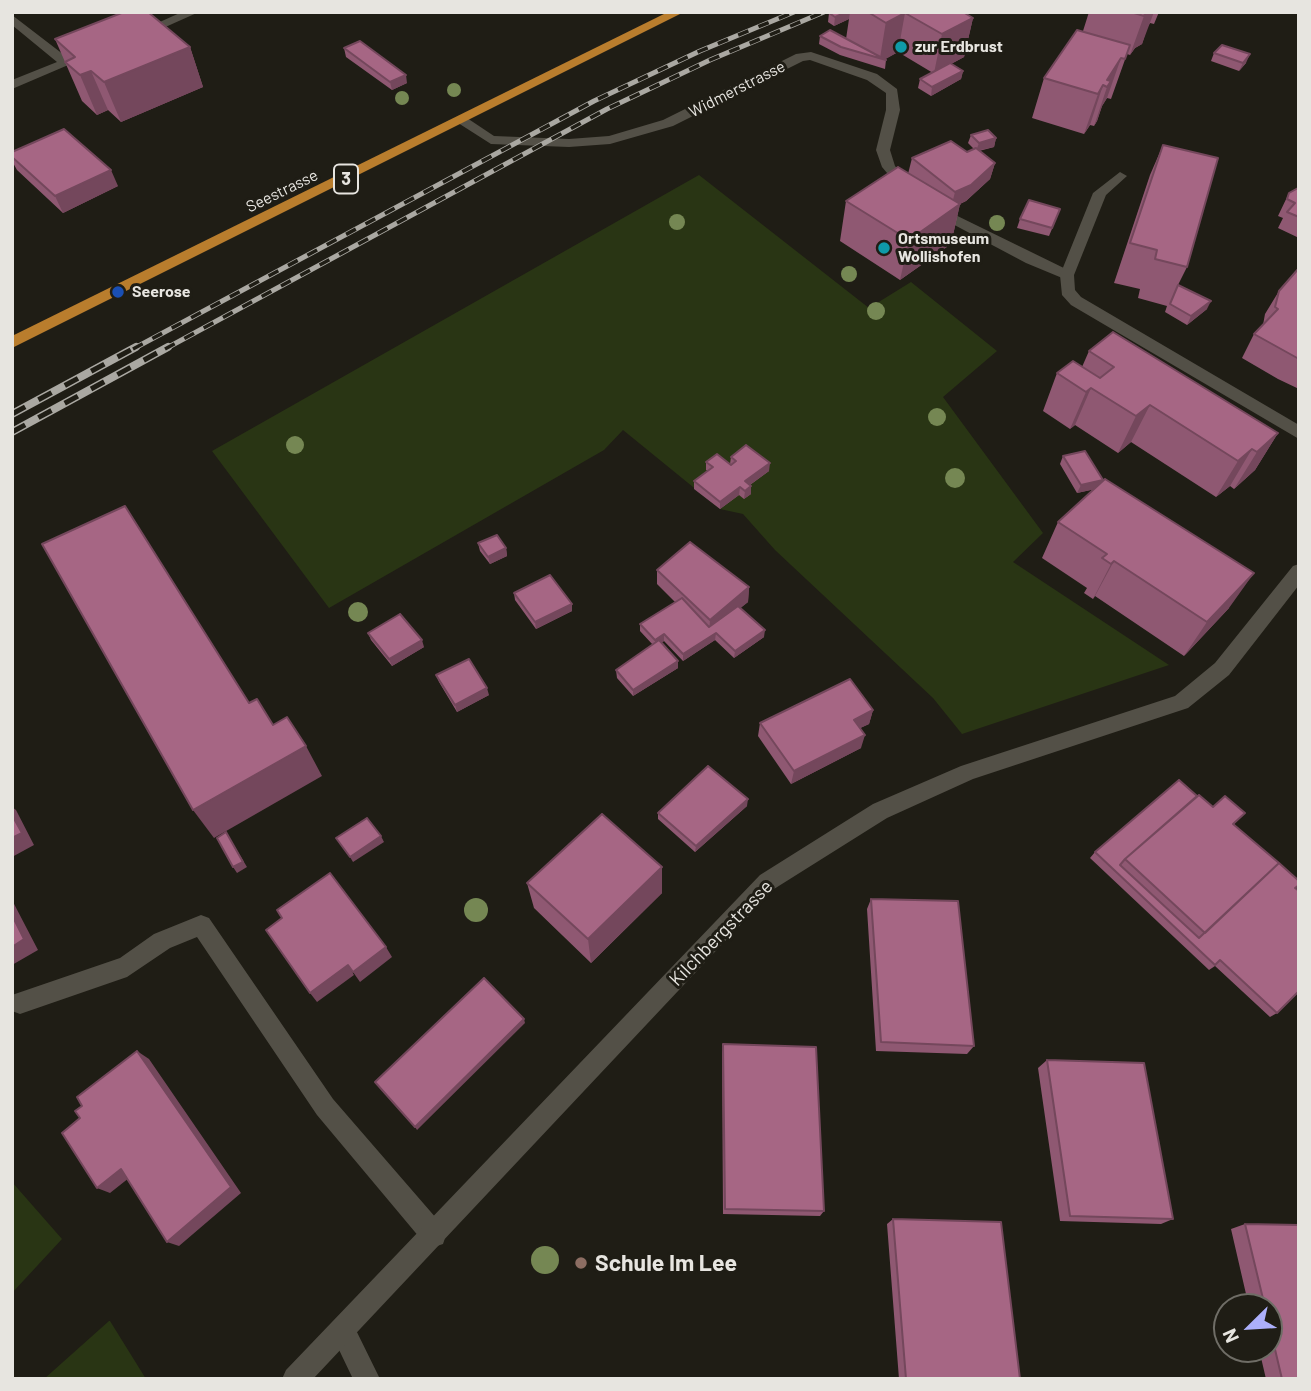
<!DOCTYPE html>
<style>
body{margin:0}
#map{position:relative;width:1311px;height:1391px;overflow:hidden;background:#1f1d15;font-family:Barlow,sans-serif}
canvas{display:block}
.frame{position:absolute;inset:0;border:14px solid #e7e5e0;pointer-events:none}
.north{position:absolute;left:1213px;top:1293px;width:70px;height:70px;box-sizing:border-box;background:#1f1d15;border:2px solid #6f6d66;border-radius:50%;rotate:246deg;font-size:19px;font-weight:700;line-height:28px;text-align:center;color:#e7e5e0}
.north::after{content:'';display:block;margin:auto;width:24px;height:32px;background:#acaffb;clip-path:polygon(50% 0,100% 100%,50% 72%,0 100%)}
</style>
<div id="map">
<canvas width="1311" height="1391"></canvas>
<div class="frame"></div>
<div class="north">N</div>
</div>
<script>
const context = document.querySelector('canvas').getContext('2d');
context.lineJoin = 'round';
function fillPath(path, color) { context.fillStyle = color; context.fill(path, 'evenodd'); }
const poly = rows => new Path2D(rows.map(r => 'M' + r).join(''));
function trace(path, color, width, dash) { context.strokeStyle = color; context.lineWidth = width; context.lineCap = dash ? 'butt' : 'round'; context.setLineDash(dash || []); context.stroke(path); }
function write(font, color, halo, rows, align = 'center') {
  context.font = font + ' Barlow,sans-serif'; context.lineWidth = 6; context.setLineDash([]); context.textBaseline = 'middle'; context.strokeStyle = halo; context.fillStyle = color; for (const [text, x, y, turn = 0] of rows) {
    context.save(); context.translate(x, y); context.rotate((+turn || 0) * Math.PI / 180); context.textAlign = isNaN(turn) ? turn : align; if (halo) context.strokeText(text, 0, 0); context.fillText(text, 0, 0); context.restore();
  }
}
fillPath(poly([
 [699,175,869,308,911,282,997,351,943,397,1043,533,1013,562,1169,665,962,734,933,698,775,550,743,514,720,509,623,430,604,450,329,608,212,451],
 [12,1182,62,1239,12,1293],
 [110,1321,146,1379,44,1379,109,1321]
]), '#293514');
fillPath(poly([
 [182,12,199,12,143,37,133,34,182,12],
 [12,15,68,58,88,50,94,54,12,89,12,80,57,62,12,25,12,15],
 [811,52,877,74,897,89,900,110,890,150,895,166,915,189,913,192,903,192,882,167,876,150,886,110,886,93,867,80,810,60,803,61,673,126,610,144,569,147,491,144,455,121,467,118,494,136,569,139,609,136,663,120,796,54,811,52],
 [935,205,1072,272,1074,275,1067,280,1026,263,930,212,930,206,935,205],
 [201,915,209,918,333,1099,443,1226,446,1235,443,1244,434,1247,425,1244,317,1115,197,937,170,948,127,977,20,1014,12,1011,12,995,120,958,154,934,201,915],
 [343,1318,352,1322,380,1379,353,1379,330,1331,334,1322,343,1318]
]), '#535047');
fillPath(poly([
 [1120,172,1127,176,1106,195,1074,275,1075,290,1081,297,1299,425,1299,439,1071,305,1062,295,1060,275,1093,193,1120,172],
 [1299,564,1299,585,1229,675,1188,708,973,779,887,818,774,889,313,1379,282,1379,286,1370,760,875,873,804,961,766,1175,696,1215,663,1293,566,1299,564]
]), '#535047');
fillPath(poly([
 [668,12,684,12,12,348,12,336,668,12]
]), '#b97d2d');
const railFar1 = poly([
 [133,349,594,101,700,51,794,12],
 [165,349,607,109,710,60,824,12]
]);
const rail = poly([
 [12,414,136,347],
 [12,432,168,347]
]);
trace(railFar1, '#aaa8a2', 5);
trace(rail, '#aaa8a2', 8);
trace(railFar1, '#1f1d15', 3.5, [11]);
trace(rail, '#1f1d15', 5, [15]);
context.fillStyle = '#758753';
for (const [x, y, r] of [
 [454,90,7],
 [402,98,7],
 [677,222,8],
 [997,223,8],
 [849,274,8],
 [876,311,9],
 [937,417,9],
 [295,445,9],
 [955,478,10],
 [358,612,10],
 [476,910,12],
 [545,1260,14]
]) { context.beginPath(); context.arc(x, y, r, 0, 2 * Math.PI); context.fill(); }
fillPath(poly([
 [831,12,963,12,973,18,964,57,951,64,963,71,961,79,931,96,918,88,920,79,933,73,898,52,885,59,886,60,885,69,840,55,819,44,820,36,846,39,849,19,834,26,828,22,829,13],
 [1089,12,1159,12,1154,24,1150,23,1147,28,1142,44,1135,48,1130,55,1127,54,1111,99,1107,98,1102,106,1097,121,1094,126,1090,125,1084,134,1032,118,1044,78,1083,31],
 [55,39,190,47,203,87,121,122,108,110,97,115,82,101],
 [344,48,407,83,392,90,346,57],
 [1214,53,1246,63,1239,71,1211,61],
 [971,135,996,138,994,147,979,151,995,163,990,179,966,201,960,204,951,244,900,280,840,241,846,201,908,174,912,158,967,152,974,149,968,143],
 [1163,145,1187,267,1178,285,1207,309,1187,325,1165,312,1167,306,1138,298,1140,289,1114,283,1150,175],
 [12,152,118,186,63,213,17,170,12,161],
 [1299,188,1299,238,1278,228,1283,218,1278,216,1289,193],
 [1057,217,1049,236,1017,228,1020,219],
 [1299,268,1299,389,1278,379,1242,358,1254,334,1263,325,1265,314,1279,291],
 [1089,351,1278,433,1255,470,1234,489,1230,486,1216,497,1131,442,1118,453,1075,425,1070,429,1043,411,1057,373,1082,367],
 [1063,456,1103,480,1102,482,1229,608,1184,656,1095,596,1093,599,1084,593,1087,588,1042,558,1058,522,1095,489,1077,493,1060,464],
 [731,457,769,471,750,485,751,494,744,499,739,495,720,509,694,489,694,481,708,471,706,470,706,462,730,464],
 [478,543,506,548,507,556,490,564,480,551],
 [657,570,749,587,748,602,740,608,764,637,734,658,715,640,683,661,664,641,661,643,678,661,678,668,633,696,617,678,616,670,653,645,640,631,640,624,675,602,657,584],
 [514,593,572,611,536,629,515,600],
 [368,633,424,647,392,666,371,640],
 [436,675,489,695,457,712,439,682],
 [873,710,869,724,860,728,861,748,791,784,758,736,760,723],
 [1197,796,1213,807,1245,813,1234,824,1295,888,1277,1013,1270,1017,1215,966,1209,970,1090,858,1095,852],
 [747,806,695,852,658,819,658,813],
 [527,883,662,893,591,963,534,908],
 [871,899,974,1046,967,1054,876,1051,867,909],
 [723,1044,824,1211,820,1216,723,1214,722,1053],
 [1047,1060,1173,1219,1161,1224,1060,1221,1038,1068],
 [893,1219,1020,1379,899,1379,887,1224],
 [1245,1224,1299,1379,1266,1379,1259,1349,1269,1349,1269,1307,1249,1307,1231,1229]
]), '#8f5872');
fillPath(poly([
 [847,12,850,12,849,19,834,26,835,17],
 [1146,12,1154,12,1142,44,1135,48,1130,55,1144,16],
 [905,13,898,52,884,60,880,58,887,15],
 [973,18,964,57,934,73,942,34],
 [190,47,203,87,121,122,104,82],
 [1250,54,1246,63,1239,71,1243,63],
 [1121,58,1107,98,1102,106,1097,121,1094,126,1107,87,1107,80],
 [91,71,108,110,97,115,80,75],
 [963,71,961,79,931,96,932,87],
 [406,75,407,83,392,90,390,82],
 [1103,85,1090,125,1084,134,1098,94],
 [996,138,994,147,976,151,979,143],
 [995,163,990,179,966,201,951,208,955,192],
 [111,170,118,186,63,213,55,196],
 [960,204,951,244,900,280,909,240],
 [1211,301,1207,309,1187,325,1191,316],
 [1091,388,1075,425,1070,429,1086,392],
 [1150,405,1131,442,1118,453,1136,416],
 [1278,433,1255,470,1234,489,1257,452],
 [1252,449,1230,486,1216,497,1238,461],
 [770,463,769,471,744,489,745,481],
 [1103,480,1100,488,1077,493,1081,485],
 [751,486,751,494,744,499,745,491],
 [740,487,739,495,720,509,720,502],
 [506,548,507,556,490,564,488,557],
 [1114,561,1095,596,1093,599,1111,564],
 [1254,573,1229,608,1184,656,1207,622],
 [749,587,748,602,709,634,710,620],
 [572,604,572,611,536,629,535,622],
 [765,630,764,637,734,658,735,651],
 [716,633,715,640,683,661,683,654],
 [664,634,664,641,655,647,655,640],
 [422,640,424,647,392,666,389,659],
 [678,661,678,668,633,696,633,690],
 [487,688,489,695,457,712,455,705],
 [873,710,869,724,850,733,854,720],
 [865,735,861,748,791,784,794,771],
 [306,746,322,776,214,838,193,810],
 [748,799,747,806,695,852,696,846],
 [12,807,16,810,34,845,12,857],
 [226,832,247,867,237,873,233,867],
 [381,836,384,842,353,862,350,857],
 [662,867,662,893,591,963,588,939],
 [12,900,38,950,12,965],
 [386,947,392,957,360,982,353,972],
 [348,965,354,975,317,1002,310,993],
 [524,1019,525,1023,417,1130,415,1127],
 [137,1051,149,1059,241,1193,179,1246,167,1242],
 [121,1169,134,1174,110,1193,97,1188]
]), '#74475c');
const building = poly([
 [124,12,148,12,190,47,104,82,91,71,80,75,65,62,75,57,55,39,124,12],
 [831,12,847,12,835,17,829,13,831,12],
 [868,12,963,12,973,18,942,34,905,13,886,23,868,12],
 [1131,12,1146,12,1144,16,1131,12],
 [830,30,886,60,841,47,820,36,830,30],
 [1077,30,1130,45,1125,59,1121,58,1107,80,1111,81,1107,87,1103,85,1098,94,1044,78,1077,30],
 [360,41,406,75,390,82,344,48,360,41],
 [1222,45,1250,54,1243,63,1214,53,1222,45],
 [950,63,963,71,932,87,920,79,950,63],
 [64,129,111,170,55,196,12,157,12,152,64,129],
 [988,130,996,138,979,143,971,135,988,130],
 [951,141,967,152,976,148,995,163,971,185,955,192,912,158,951,141],
 [1163,145,1218,158,1187,267,1155,259,1157,250,1130,243,1163,145],
 [898,167,960,204,909,240,846,201,898,167],
 [1298,188,1299,188,1299,217,1287,212,1295,203,1287,199,1289,193,1298,188],
 [1029,200,1060,209,1052,228,1020,219,1029,200],
 [1299,268,1299,359,1254,334,1278,309,1275,307,1279,291,1299,268],
 [1178,285,1211,301,1191,316,1170,304,1178,285],
 [1113,332,1278,433,1257,452,1252,449,1238,461,1150,405,1136,416,1091,388,1086,392,1057,373,1073,361,1100,378,1114,367,1089,351,1113,332],
 [746,445,770,463,745,481,751,486,745,491,740,487,720,502,694,481,713,467,706,462,717,454,731,465,736,461,731,457,746,445],
 [1085,451,1103,480,1081,485,1063,456,1085,451],
 [1105,479,1254,573,1207,622,1114,561,1111,564,1102,558,1107,554,1058,522,1105,479],
 [125,506,249,703,257,699,273,725,287,717,306,746,193,810,42,544,125,506],
 [497,535,506,548,488,557,478,543,497,535],
 [690,542,749,587,710,620,657,570,690,542],
 [550,575,572,604,535,622,514,593,550,575],
 [682,598,709,627,738,606,765,630,735,651,716,633,683,654,664,634,655,640,640,624,682,598],
 [400,614,422,640,389,659,368,633,400,614],
 [659,640,678,661,633,690,616,670,659,640],
 [469,659,487,688,455,705,436,675,469,659],
 [850,679,873,710,854,720,865,735,794,771,760,723,850,679],
 [708,766,748,799,696,846,658,813,708,766],
 [1179,780,1197,796,1125,859,1120,865,1199,938,1279,863,1299,881,1299,885,1295,888,1299,891,1299,991,1277,1013,1220,960,1215,965,1095,852,1179,780],
 [1199,795,1213,807,1225,796,1245,813,1233,824,1279,863,1205,933,1125,859,1199,795],
 [602,814,662,867,588,939,527,883,602,814],
 [12,815,22,833,12,838,12,815],
 [367,818,381,836,350,857,336,838,367,818],
 [226,832,243,862,233,867,217,838,226,832],
 [330,873,386,947,353,972,348,965,310,993,266,930,282,918,277,910,330,873],
 [871,899,958,901,974,1046,881,1042,871,899],
 [12,915,24,939,12,947,12,915],
 [484,978,524,1019,415,1127,375,1082,484,978],
 [723,1044,816,1047,824,1211,725,1209,723,1044],
 [137,1051,231,1187,167,1242,121,1169,97,1188,62,1133,80,1118,75,1111,82,1106,77,1097,137,1051],
 [1047,1060,1144,1063,1173,1219,1070,1216,1047,1060],
 [893,1219,1001,1222,1020,1379,906,1379,893,1219],
 [1245,1224,1299,1225,1299,1379,1282,1379,1269,1324,1269,1307,1265,1307,1245,1224]
]);
fillPath(building, '#a66684');
trace(building, '#74475c', 2);
for (const [x, y, r, color] of [
 [901,47,7,"#0f9aa8"],
 [884,248,7,"#0f9aa8"],
 [118,292,7,"#1a4fb4"],
 [581,1263,7,"#8d6e63"]
]) { const dot = new Path2D(); dot.arc(x, y, r, 0, 2 * Math.PI); context.fillStyle = color; context.fill(dot); trace(dot, '#1f1d15', 2.5); }
write('bold 16px', '#e7e5e0', '#1f1d15', [
 ["zur Erdbrust",915,47],
 ["Ortsmuseum",898,239],
 ["Wollishofen",898,257],
 ["Seerose",132,292]
], 'left');
write('16px', '#e7e5e0', '#1f1d15', [
 ["Widmerstrasse",737,89,-27],
 ["Seestrasse",282,191,-26]
]);
for (const [x, y, w] of [
 [346,179,24]
]) { const box = new Path2D(); box.roundRect(x - w / 2, y - 14.5, w, 29, 5); context.fillStyle = '#1f1d15'; context.fill(box); trace(box, '#e7e5e0', 2); }
write('bold 18px', '#e7e5e0', null, [
 ["3",346,179]
]);
write('19px', '#e7e5e0', '#1f1d15', [
 ["Kilchbergstrasse",721,933,-46]
]);
write('bold 23px', '#e7e5e0', '#1f1d15', [
 ["Schule Im Lee",595,1263]
], 'left');
</script>
